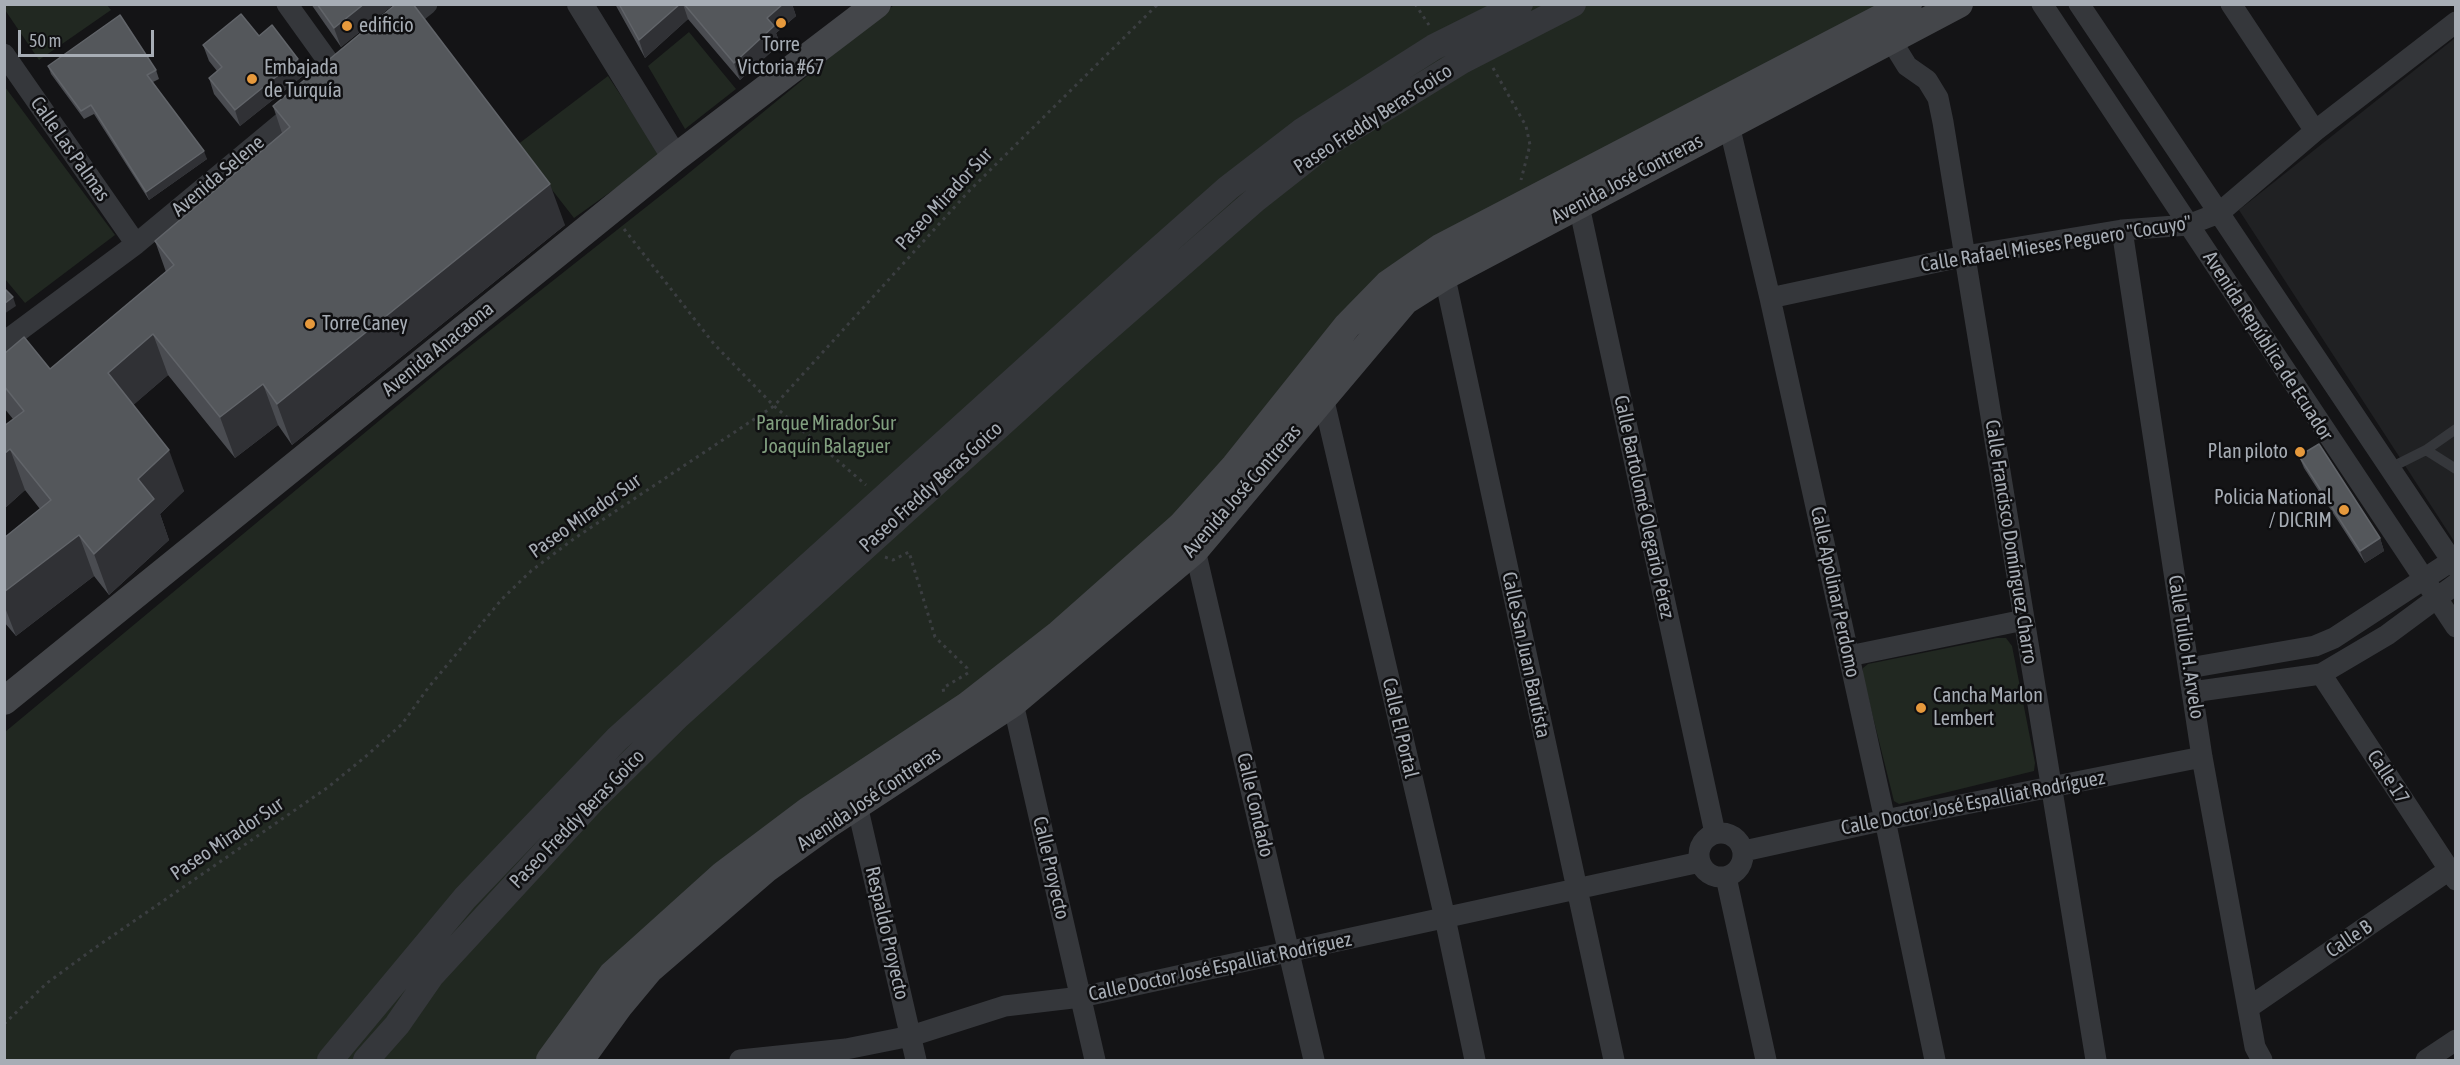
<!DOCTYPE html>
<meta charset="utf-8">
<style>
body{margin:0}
#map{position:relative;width:2460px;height:1065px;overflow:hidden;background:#141416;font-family:"Asap Condensed",sans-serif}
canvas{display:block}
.frame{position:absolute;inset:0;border:6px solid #a7adb5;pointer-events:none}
.scale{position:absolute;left:18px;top:30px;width:136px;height:27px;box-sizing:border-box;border:3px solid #a7adb5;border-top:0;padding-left:8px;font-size:18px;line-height:21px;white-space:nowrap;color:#a7adb5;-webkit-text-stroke:4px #0f0f11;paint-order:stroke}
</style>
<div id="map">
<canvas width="2460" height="1065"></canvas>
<div class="frame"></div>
<div class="scale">50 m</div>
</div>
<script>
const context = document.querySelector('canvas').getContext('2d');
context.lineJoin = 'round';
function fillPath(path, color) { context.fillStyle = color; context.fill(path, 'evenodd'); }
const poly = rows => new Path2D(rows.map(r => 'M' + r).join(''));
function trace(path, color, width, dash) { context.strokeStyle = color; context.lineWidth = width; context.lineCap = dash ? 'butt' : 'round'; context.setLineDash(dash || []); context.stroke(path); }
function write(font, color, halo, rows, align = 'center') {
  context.font = font + ' "Asap Condensed",sans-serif'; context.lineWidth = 5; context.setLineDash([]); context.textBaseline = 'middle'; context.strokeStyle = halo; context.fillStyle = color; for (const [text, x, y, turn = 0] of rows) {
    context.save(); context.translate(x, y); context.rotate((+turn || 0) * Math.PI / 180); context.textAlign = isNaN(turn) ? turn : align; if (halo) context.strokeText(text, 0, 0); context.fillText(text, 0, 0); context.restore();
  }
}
fillPath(poly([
 [2455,38,2456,540,2454,541,2239,210]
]), '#202123');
fillPath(poly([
 [4,5,107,5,111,10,39,60,5,10],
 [894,5,1888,5,1422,249,1185,509,539,1060,5,1060,5,732,445,366,684,177],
 [689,32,736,89,685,129,648,66],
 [608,76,661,156,574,218,517,145],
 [5,87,115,235,25,303,5,279],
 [1997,638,2006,638,2012,646,2035,763,2034,771,1899,804,1894,801,1863,677,1863,668,1868,664]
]), '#212821');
trace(poly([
 [1415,4,1429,25],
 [1493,68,1526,126,1530,145,1521,180],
 [624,229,714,344,774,406,866,485],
 [885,557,893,560,909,552,935,637,967,668,968,673,943,688,944,694],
 [4,1024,47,983,92,950,327,788,365,757,402,724,428,688,502,599,531,571,575,538,774,406,970,190,1158,4]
]), '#3b3e41', 3, [3, 4.5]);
trace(poly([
 [2426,450,2456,469],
 [2390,468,2426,450,2456,429]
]), '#35373b', 10);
trace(poly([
 [287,4,338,75],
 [2042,4,2456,627],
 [2079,4,2456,567],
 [2231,4,2315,131],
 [397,28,427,4],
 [1891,40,1907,66,1927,80,1938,98,1943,122,2096,1060],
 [4,54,136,244],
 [1729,125,1770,298,1885,820,1935,1060],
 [1576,192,1715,833],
 [2122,230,2202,757,2255,1047,2262,1060],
 [1442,264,1614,1060],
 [1770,298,1965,256,2122,230,2188,225,2219,213,2315,131,2456,22],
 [4,342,136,244,301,107],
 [1323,397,1445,918,1475,1060],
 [1189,539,1195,550,1314,1060],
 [1849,656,2024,620],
 [2189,668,2315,646,2334,638,2456,558],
 [2321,674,2456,880],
 [1010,690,1095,1060],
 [2192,692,2321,674,2387,635,2456,584],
 [857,805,916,1060],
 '1699 855a22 22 0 1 1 44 0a22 22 0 1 1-44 0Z',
 [1744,851,1885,820,2202,757],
 [1726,877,1766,1060],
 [2248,1008,2449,870],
 [740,1060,846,1049,911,1036,1005,1006,1081,997,1700,862],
 [2426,1060,2456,1040]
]), '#35373b', 21);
trace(poly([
 [580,4,675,158],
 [330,1060,465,898,617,739,1140,266,1228,188,1302,131,1434,47,1520,4],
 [366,1060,397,1025,431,976,594,799,678,716,1083,350,1256,199,1322,147,1462,61,1573,4]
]), '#35373b', 26);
trace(poly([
 [4,701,675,158,877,4],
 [550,1060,612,975,723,875,808,811,967,706,1059,634,1181,526,1235,466,1347,326,1388,284,1440,248,1908,4],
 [580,1060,619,1006,649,970,766,869,830,823,1013,703,1195,550,1405,301,1443,277,1959,4]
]), '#44464a', 28);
fillPath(poly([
 [311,4,394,4,341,47],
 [615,4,792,4,796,16,776,33,780,44,740,80,688,19,645,58],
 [259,36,304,75,240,126,214,94,209,78,217,71,209,61,203,45],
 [48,66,156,70,159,79,153,82,207,159,149,200,94,114,84,119,51,74],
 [273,106,565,225,292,445,278,425,235,458,168,375,133,405,184,491,160,514,169,540,109,595,94,576,16,636,4,622,4,538,40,509,25,490,4,509,13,419,4,408,4,354,50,369,166,272,155,241,282,133],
 [2299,456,2380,538,2384,551,2365,563,2304,468]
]), '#4a4c51');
fillPath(poly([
 [364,4,394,4,341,47,334,28],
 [680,4,683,4,688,19,645,58,639,40],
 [783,4,792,4,796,16,776,33,780,44,740,80,734,63,767,18],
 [298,59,304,75,240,126,235,110],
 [204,151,207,159,149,200,146,192],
 [550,184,565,225,292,445,277,404],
 [13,297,16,306,4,314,4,304],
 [153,334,168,375,123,414,108,373],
 [263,384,278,425,235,458,220,417],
 [10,449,25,490,4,509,4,454],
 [169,450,184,491,160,514,169,540,109,595,94,554,138,479],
 [79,535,94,576,16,636,4,605,4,592],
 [2380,538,2384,551,2365,563,2360,551]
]), '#303135');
const building = poly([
 [317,4,364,4,334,28,317,4],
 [396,4,413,4,550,184,277,404,263,384,220,417,153,334,108,373,169,450,138,479,154,499,94,554,79,535,4,592,4,538,51,500,10,449,4,454,4,426,24,411,4,386,4,354,24,337,50,369,174,265,155,241,290,127,273,106,396,4],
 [619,4,680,4,639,40,619,4],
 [684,4,783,4,767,18,774,26,734,63,684,4],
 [241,14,259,36,272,25,298,59,235,110,209,78,222,67,203,45,241,14],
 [120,15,156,70,147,75,204,151,146,192,91,105,81,111,48,66,120,15],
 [4,288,13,297,4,304,4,288],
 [2319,444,2380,538,2360,551,2299,456,2319,444]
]);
fillPath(building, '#54575b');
trace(building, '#616469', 1.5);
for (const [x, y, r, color] of [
 [781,23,6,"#e6993c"],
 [347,26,6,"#e6993c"],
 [252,79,6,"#e6993c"],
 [310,324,6,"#e6993c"],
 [2300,452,6,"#e6993c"],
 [2344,510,6,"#e6993c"],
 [1921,708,6,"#e6993c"]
]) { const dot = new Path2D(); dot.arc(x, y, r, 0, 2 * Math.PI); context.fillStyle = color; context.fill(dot); trace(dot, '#0f0f11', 2); }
write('20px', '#a7adb5', '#0f0f11', [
 ["edificio",359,26],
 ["Torre",781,45,"center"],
 ["Victoria #67",781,68,"center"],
 ["Embajada",264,68],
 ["de Turquía",264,91],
 ["Torre Caney",322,324],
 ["Plan piloto",2288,452,"right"],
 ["Policia National",2332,498,"right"],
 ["/ DICRIM",2332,521,"right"],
 ["Cancha Marlon",1933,696],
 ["Lembert",1933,719]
], 'left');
write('20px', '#a7adb5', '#0f0f11', [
 ["Paseo Freddy Beras Goico",1373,119,-33],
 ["Calle Las Palmas",70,149,55],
 ["Avenida Selene",218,176,-40],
 ["Avenida José Contreras",1627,179,-28],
 ["Paseo Mirador Sur",944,199,-47],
 ["Calle Rafael Mieses Peguero \"Cocuyo\"",2056,244,-9],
 ["Avenida República de Ecuador",2268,346,57],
 ["Avenida Anacaona",438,349,-39],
 ["Paseo Freddy Beras Goico",931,487,-42],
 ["Avenida José Contreras",1242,491,-49],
 ["Calle Bartolomé Olegario Pérez",1644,507,78],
 ["Paseo Mirador Sur",585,516,-35],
 ["Calle Francisco Domínguez Charro",2011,542,81],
 ["Calle Apolinar Perdomo",1835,592,78],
 ["Calle Tulio H. Arvelo",2186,647,81],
 ["Calle San Juan Bautista",1526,655,78],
 ["Calle El Portal",1400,728,77],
 ["Calle 17",2388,777,57],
 ["Avenida José Contreras",869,799,-34],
 ["Calle Doctor José Espalliat Rodríguez",1973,803,-11],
 ["Calle Condado",1255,805,77],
 ["Paseo Freddy Beras Goico",577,819,-46],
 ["Paseo Mirador Sur",227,839,-34],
 ["Calle Proyecto",1051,868,77],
 ["Respaldo Proyecto",887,933,77],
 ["Calle B",2349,939,-34],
 ["Calle Doctor José Espalliat Rodríguez",1220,967,-12]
]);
write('20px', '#819f7f', '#0f0f11', [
 ["Parque Mirador Sur",826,424],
 ["Joaquín Balaguer",826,447]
]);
</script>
